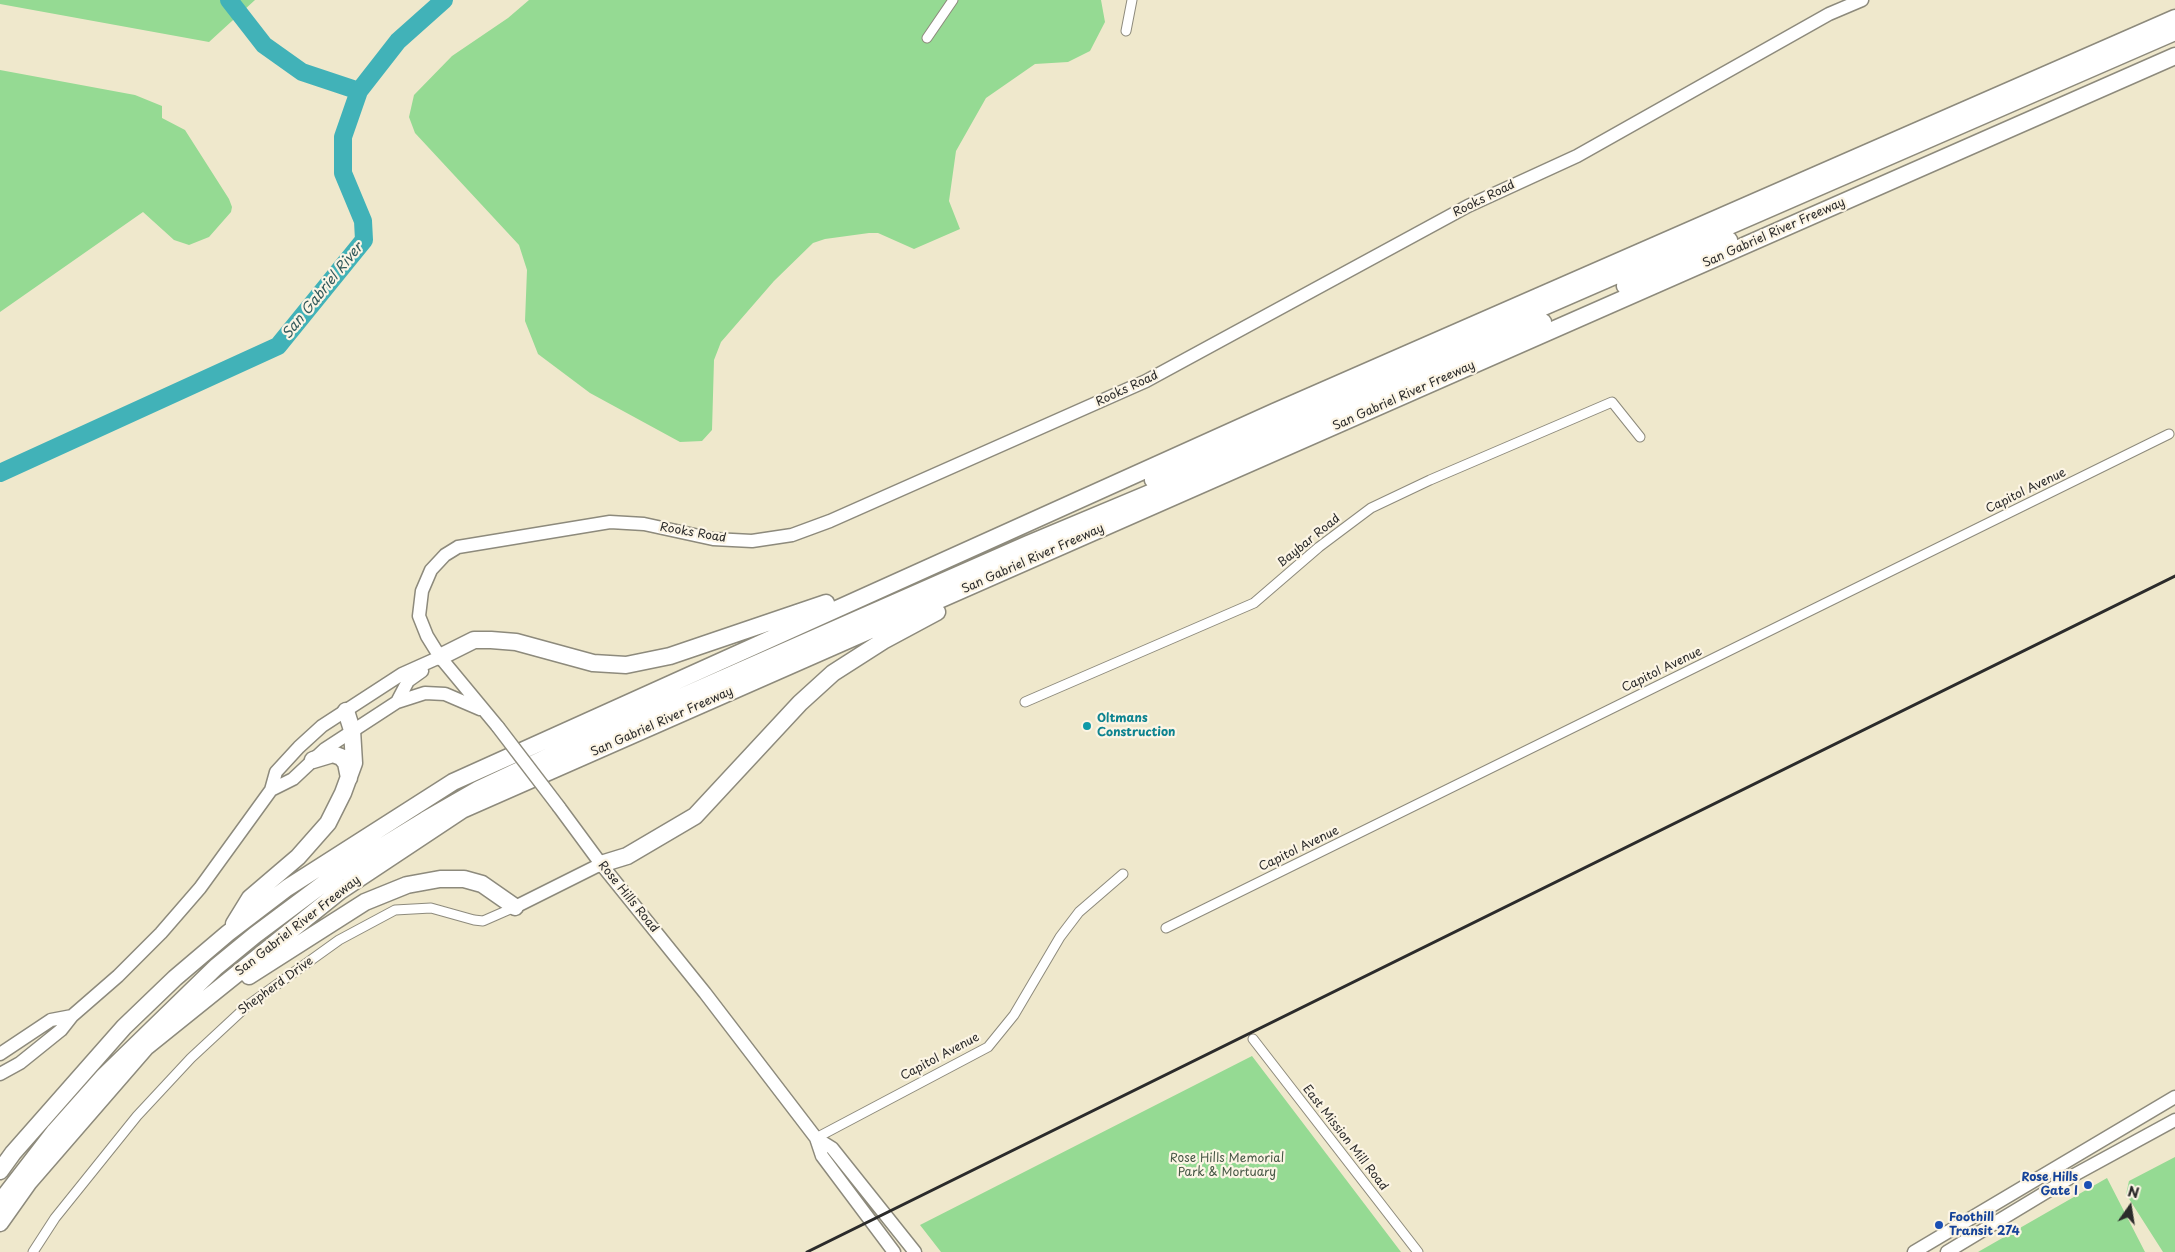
<!DOCTYPE html>
<style>
body{margin:0}
#map{position:relative;width:2175px;height:1252px;overflow:hidden;background:#efe8cc;font-family:"Playpen Sans",sans-serif}
canvas{display:block}
.north{position:absolute;left:2105px;top:1182px;width:50px;height:50px;-webkit-text-stroke:4px #fcf5e5;paint-order:stroke;rotate:13deg;font-size:14px;font-weight:700;line-height:20px;text-align:center;color:#2b2b2b}
.north::after{content:'';display:block;margin:auto;width:18px;height:22px;background:#2b2b2b;clip-path:polygon(50% 0,100% 100%,50% 72%,0 100%)}
</style>
<div id="map">
<canvas width="2175" height="1252"></canvas>
<div class="north">N</div>
</div>
<script>
const context = document.querySelector('canvas').getContext('2d');
context.lineJoin = 'round';
function fillPath(path, color) { context.fillStyle = color; context.fill(path, 'evenodd'); }
const poly = rows => new Path2D(rows.map(r => 'M' + r).join(''));
function trace(path, color, width, dash) { context.strokeStyle = color; context.lineWidth = width; context.lineCap = dash ? 'butt' : 'round'; context.setLineDash(dash || []); context.stroke(path); }
function write(font, color, halo, rows, align = 'center') {
  context.font = font + ' "Playpen Sans",sans-serif'; context.lineWidth = 4.5; context.setLineDash([]); context.textBaseline = 'middle'; context.strokeStyle = halo; context.fillStyle = color; for (const [text, x, y, turn = 0] of rows) {
    context.save(); context.translate(x, y); context.rotate((+turn || 0) * Math.PI / 180); context.textAlign = isNaN(turn) ? turn : align; if (halo) context.strokeText(text, 0, 0); context.fillText(text, 0, 0); context.restore();
  }
}
fillPath(poly([
 [0,0,255,0,209,42,0,4],
 [529,0,1101,0,1105,22,1090,51,1068,62,1035,64,986,98,956,151,949,201,960,229,914,249,878,233,869,233,825,239,813,243,774,281,721,342,714,360,712,430,702,441,680,442,590,393,538,354,525,321,527,270,519,245,415,133,409,117,414,95,452,56,508,18],
 [0,70,135,95,162,106,162,118,185,130,229,199,232,207,231,212,209,237,189,245,174,240,143,212,0,312],
 [1252,1056,1401,1252,941,1252,920,1225],
 [2175,1157,2175,1252,2163,1252,2126,1194,2129,1181],
 [2107,1178,2145,1252,1978,1252]
]), '#95da93');
trace(poly([
 [229,0,264,45,302,72,359,91],
 [0,473,278,346,364,240,363,221,343,173,343,137,359,91,398,41,444,0]
]), '#41b2b8', 18);
const street = poly([
 [1126,31,1132,0],
 [927,38,953,0],
 [1025,702,1254,603,1319,547,1371,508,1430,480,1612,402,1640,437],
 [1166,928,2169,434],
 [1253,1039,1418,1252],
 [816,1138,988,1047,1014,1015,1060,937,1079,912,1123,874],
 [33,1252,55,1218,137,1116,191,1058,247,1006,339,940,395,910,431,908,474,920,483,921,515,907]
]);
const secondary = poly([
 [397,702,425,693,445,694,480,709],
 [498,727,440,657,427,636,419,616,422,591,431,570,445,555,458,547,610,522,644,524,713,539,752,541,792,535,830,521,1146,381,1468,206,1577,156,1829,14,1862,0],
 [271,790,293,779,325,749,397,702,408,681,422,671],
 [559,807,601,864,705,993,816,1138,822,1156,894,1252],
 [515,907,601,864],
 [0,1054,51,1020,72,1016],
 [0,1074,20,1063,61,1030,72,1016,118,976,161,933,200,888,271,790,276,772,299,747,322,726,402,674,440,657],
 [816,1138,832,1148,915,1252],
 [1914,1252,2175,1097],
 [1947,1252,2076,1174,2175,1120]
]);
const highway = poly([
 [1625,286,1729,240],
 [1153,480,1277,423,2175,32],
 [440,657,474,640,491,640,516,642,593,663,626,665,670,656,826,603],
 [313,760,333,754,341,757,346,763,349,778],
 [601,864,627,856,695,816,800,703,833,673,883,641,937,612],
 [234,924,250,898,298,857,328,823,343,793,354,763,352,730,346,711],
 [249,976,365,902,407,885,440,879,464,879,482,884,515,907],
 [0,1171,13,1153,124,1027,175,978,228,933,287,888,453,782,1274,412,2175,18],
 [0,1202,55,1131,103,1077,216,967,255,935,338,873,425,820,479,789,603,731,1028,544,1217,465,1543,322],
 [0,1223,29,1182,146,1047,340,891,462,810,2175,56]
]);
trace(street, '#8d8a7c', 11);
trace(secondary, '#8d8a7c', 15);
trace(highway, '#8d8a7c', 19);
trace(street, '#fff', 9);
trace(secondary, '#fff', 12);
trace(highway, '#fff', 16);
trace(poly([
 [807,1252,2175,576]
]), '#2b2b2b', 3);
const secondaryBridge = poly([
 [498,727,559,807]
]);
trace(secondaryBridge, '#8d8a7c', 15, []);
trace(secondaryBridge, '#fff', 12);
for (const [x, y, r, color] of [
 [1087,726,5,"#0f9aa8"],
 [2088,1185,5,"#1a4fb4"],
 [1939,1225,5,"#1a4fb4"]
]) { const dot = new Path2D(); dot.arc(x, y, r, 0, 2 * Math.PI); context.fillStyle = color; context.fill(dot); trace(dot, '#fcf5e5', 2); }
write('12px', '#2b2b2b', '#fcf5e5', [
 ["Rooks Road",1484,199,-26],
 ["San Gabriel River Freeway",1774,233,-24],
 ["Rooks Road",1127,389,-25],
 ["San Gabriel River Freeway",1404,396,-24],
 ["Capitol Avenue",2026,491,-26],
 ["Rooks Road",693,533,10],
 ["Baybar Road",1309,541,-39],
 ["San Gabriel River Freeway",1033,559,-24],
 ["Capitol Avenue",1662,670,-26],
 ["San Gabriel River Freeway",662,722,-24],
 ["Capitol Avenue",1299,849,-26],
 ["Rose Hills Road",628,897,51],
 ["San Gabriel River Freeway",298,926,-38],
 ["Shepherd Drive",276,986,-36],
 ["Capitol Avenue",940,1057,-28],
 ["East Mission Mill Road",1345,1138,52]
]);
write('bold 12px', '#0d838f', '#fcf5e5', [
 ["Oltmans",1097,719],
 ["Construction",1097,733]
], 'left');
write('12px', '#465745', '#fcf5e5', [
 ["Rose Hills Memorial",1227,1159],
 ["Park & Mortuary",1227,1173]
]);
write('bold 12px', '#164399', '#fcf5e5', [
 ["Rose Hills",2078,1178],
 ["Gate I",2078,1192],
 ["Foothill",1949,1218,"left"],
 ["Transit 274",1949,1232,"left"]
], 'right');
write('italic 14px', '#335a5c', '#fcf5e5', [
 ["San Gabriel River",323,291,-51]
]);
</script>
